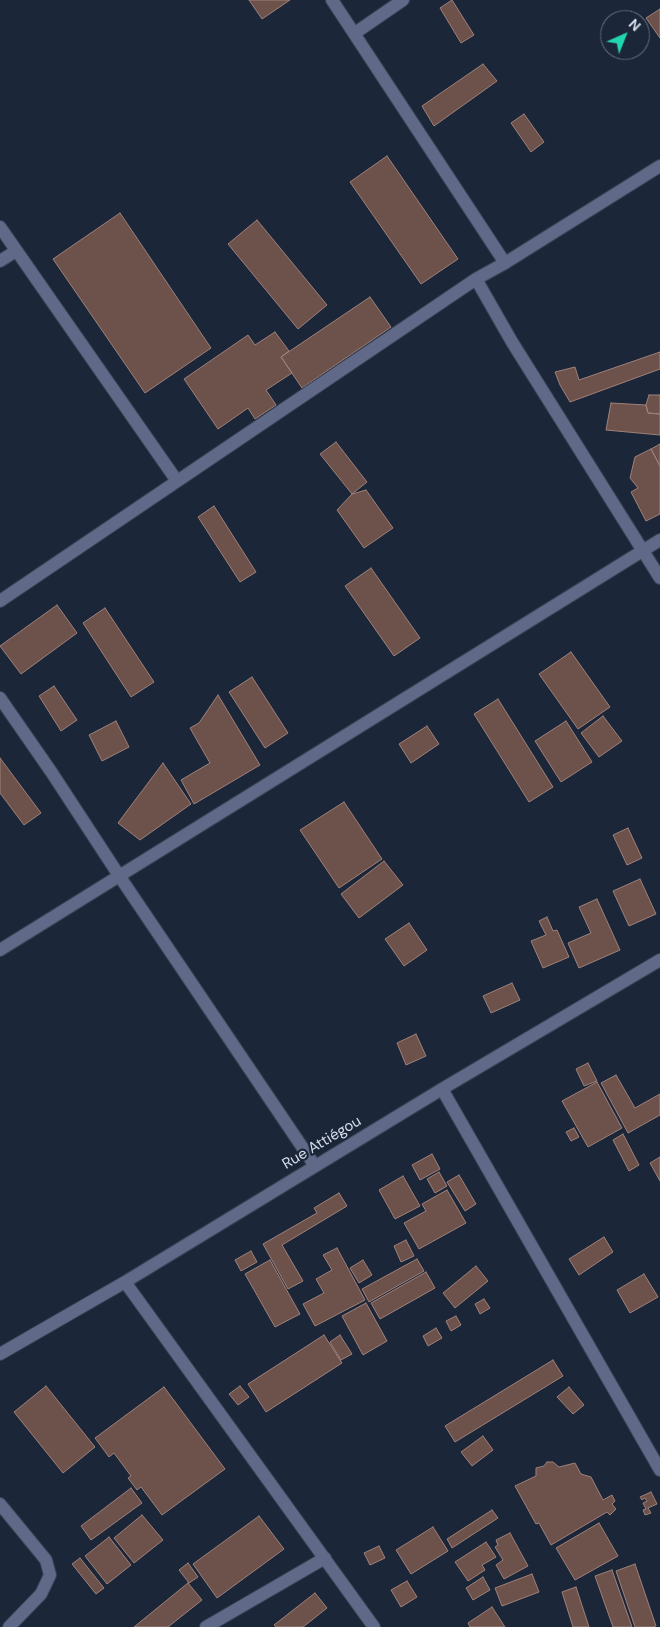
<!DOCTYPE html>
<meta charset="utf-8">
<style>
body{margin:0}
#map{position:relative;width:660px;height:1627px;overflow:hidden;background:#1c2639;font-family:"DM Sans",sans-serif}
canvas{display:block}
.north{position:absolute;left:600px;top:10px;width:50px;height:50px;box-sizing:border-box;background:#1c2639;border:1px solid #667080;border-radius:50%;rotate:44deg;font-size:14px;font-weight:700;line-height:20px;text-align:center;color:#d6deeb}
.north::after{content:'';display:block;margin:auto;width:18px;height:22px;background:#20d5b0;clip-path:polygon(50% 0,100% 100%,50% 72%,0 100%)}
</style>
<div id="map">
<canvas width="660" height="1627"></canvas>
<div class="north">N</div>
</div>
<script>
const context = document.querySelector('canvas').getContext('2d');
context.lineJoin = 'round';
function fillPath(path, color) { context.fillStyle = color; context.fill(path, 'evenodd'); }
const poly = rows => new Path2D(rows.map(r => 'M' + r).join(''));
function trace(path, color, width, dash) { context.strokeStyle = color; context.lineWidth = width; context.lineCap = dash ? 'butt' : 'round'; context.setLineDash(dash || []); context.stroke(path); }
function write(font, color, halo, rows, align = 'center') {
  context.font = font + ' "DM Sans",sans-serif'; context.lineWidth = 4.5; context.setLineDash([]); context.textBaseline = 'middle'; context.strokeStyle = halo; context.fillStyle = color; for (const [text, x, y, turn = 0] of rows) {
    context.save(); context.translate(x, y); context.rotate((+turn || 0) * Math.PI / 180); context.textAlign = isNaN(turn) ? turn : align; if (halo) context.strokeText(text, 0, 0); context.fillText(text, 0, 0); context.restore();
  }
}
const building = poly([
 [249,0,290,0,262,19,249,0],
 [452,0,474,35,461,43,440,8,452,0],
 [660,9,660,38,646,18,660,9],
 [483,64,497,81,434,126,422,106,483,64],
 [524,114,544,142,531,152,511,123,524,114],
 [387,156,458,259,421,284,350,182,387,156],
 [120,213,211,348,145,393,53,259,120,213],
 [257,220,327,305,298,329,228,244,257,220],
 [370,297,391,327,302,388,281,357,370,297],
 [275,332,289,351,281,357,292,373,266,390,276,405,255,419,248,408,218,429,184,379,248,335,255,345,275,332],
 [660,352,660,369,570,402,560,385,555,372,575,367,579,380,660,352],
 [649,395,660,395,660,414,648,413,646,405,649,395],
 [611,403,646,405,648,413,660,414,660,435,606,430,611,403],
 [336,442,367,482,352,494,320,454,336,442],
 [660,444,660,466,651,449,660,444],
 [651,449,660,466,660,514,646,521,631,492,638,488,630,478,635,457,651,449],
 [366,490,393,528,364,548,337,510,352,494,366,490],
 [214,506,256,572,240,582,198,517,214,506],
 [371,568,420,638,394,656,345,586,371,568],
 [57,605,77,633,21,674,0,646,57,605],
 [105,608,154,682,131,697,83,623,105,608],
 [571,652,610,707,578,729,539,674,571,652],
 [252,677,288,733,265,748,229,692,252,677],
 [54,686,77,720,61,731,39,696,54,686],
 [218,695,260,765,194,804,181,780,210,763,190,728,199,723,218,695],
 [498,699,553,787,529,802,474,714,498,699],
 [603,716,622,741,599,757,581,733,603,716],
 [116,721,129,747,102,761,89,735,116,721],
 [566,721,592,762,561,782,535,741,566,721],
 [427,726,439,744,411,763,399,744,427,726],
 [0,758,41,813,24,825,0,793,0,758],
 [163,763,191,804,140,840,118,823,163,763],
 [344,802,382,859,339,888,300,830,344,802],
 [628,828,642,858,627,865,613,835,628,828],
 [384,861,403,885,359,918,341,894,384,861],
 [640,879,656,914,629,926,613,891,640,879],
 [597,899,620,950,579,968,568,943,591,933,579,907,597,899],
 [547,917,553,931,557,930,569,957,543,968,531,941,546,935,539,921,547,917],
 [409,923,427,950,404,966,385,939,409,923],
 [512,983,520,1000,491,1013,483,996,512,983],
 [416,1034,426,1056,406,1065,397,1043,416,1034],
 [588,1063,597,1081,584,1086,576,1069,588,1063],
 [616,1075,635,1108,660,1094,660,1115,628,1133,601,1083,616,1075],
 [597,1082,622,1128,588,1147,562,1101,597,1082],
 [574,1128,579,1137,571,1141,566,1132,574,1128],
 [623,1134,639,1165,629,1171,613,1140,623,1134],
 [432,1154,440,1169,420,1180,412,1165,432,1154],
 [660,1157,660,1181,650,1163,660,1157],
 [439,1172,447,1186,435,1193,427,1179,439,1172],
 [459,1175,476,1204,465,1211,447,1182,459,1175],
 [403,1176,420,1206,395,1219,379,1190,403,1176],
 [447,1190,466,1223,419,1249,404,1223,426,1211,422,1204,447,1190],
 [339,1193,347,1206,282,1245,303,1281,288,1289,263,1244,317,1213,314,1208,339,1193],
 [604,1237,613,1252,579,1275,569,1259,604,1237],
 [406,1240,414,1256,401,1262,394,1246,406,1240],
 [337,1248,365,1300,315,1326,303,1304,324,1293,316,1279,332,1270,323,1255,337,1248],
 [251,1251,257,1262,241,1271,235,1260,251,1251],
 [417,1259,424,1271,369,1302,362,1289,417,1259],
 [270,1260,300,1314,275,1327,245,1274,270,1260],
 [363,1260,372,1275,359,1283,350,1268,363,1260],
 [476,1266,488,1281,455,1308,443,1293,476,1266],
 [426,1272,435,1288,380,1319,371,1303,426,1272],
 [644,1274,658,1297,630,1313,617,1290,644,1274],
 [484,1299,490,1308,480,1314,475,1304,484,1299],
 [366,1303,387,1341,363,1355,342,1316,366,1303],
 [456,1316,461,1325,451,1331,446,1321,456,1316],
 [436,1328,442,1338,428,1346,423,1336,436,1328],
 [324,1335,342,1363,266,1412,248,1384,324,1335],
 [340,1335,352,1354,341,1360,330,1342,340,1335],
 [553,1360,563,1376,455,1442,445,1426,553,1360],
 [46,1386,95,1447,63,1473,14,1412,46,1386],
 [240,1386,249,1397,238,1405,229,1394,240,1386],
 [164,1387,225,1469,162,1515,141,1487,137,1490,128,1478,131,1476,114,1453,109,1457,95,1438,164,1387],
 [569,1387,584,1405,573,1414,557,1397,569,1387],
 [483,1436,493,1450,472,1466,461,1452,483,1436],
 [547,1462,553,1462,559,1467,575,1463,581,1474,591,1477,603,1500,612,1495,615,1501,612,1504,616,1509,610,1515,607,1512,551,1545,539,1523,536,1524,515,1486,536,1476,536,1468,544,1466,547,1462],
 [131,1488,142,1503,91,1540,81,1526,131,1488],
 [651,1492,657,1504,648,1508,651,1513,645,1515,643,1510,646,1509,643,1503,647,1501,645,1498,642,1500,640,1497,651,1492],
 [492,1510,498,1518,452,1548,447,1539,492,1510],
 [142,1515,163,1540,134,1563,114,1538,142,1515],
 [259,1516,284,1549,217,1598,193,1564,259,1516],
 [599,1523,618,1556,575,1580,556,1548,599,1523],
 [433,1527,448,1551,411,1574,396,1550,433,1527],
 [510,1533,528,1566,504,1579,496,1565,503,1560,495,1547,498,1545,496,1540,510,1533],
 [109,1537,131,1565,107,1584,85,1556,109,1537],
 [486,1542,496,1557,482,1565,485,1570,468,1581,455,1562,486,1542],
 [379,1546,385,1558,370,1565,364,1553,379,1546],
 [80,1558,104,1588,96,1594,72,1564,80,1558],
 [188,1563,198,1577,189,1583,179,1570,188,1563],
 [635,1564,656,1626,652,1627,635,1627,616,1571,635,1564],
 [612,1570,632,1627,613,1627,595,1576,612,1570],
 [532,1574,539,1592,502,1606,495,1588,532,1574],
 [483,1577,490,1590,473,1600,466,1588,483,1577],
 [407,1581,417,1597,401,1607,391,1590,407,1581],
 [188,1583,202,1600,168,1627,134,1627,188,1583],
 [576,1587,589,1627,573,1627,562,1592,576,1587],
 [315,1593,327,1608,303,1627,276,1627,274,1625,315,1593],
 [492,1607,505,1627,470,1627,468,1623,492,1607]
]);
fillPath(building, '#6d524b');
trace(building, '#9f817a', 1);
const minor = poly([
 [332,0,505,263],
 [355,33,403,0],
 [0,227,177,481],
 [0,261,16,251],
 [476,279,512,342,660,578],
 [0,601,476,279,505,263,660,166],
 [0,698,52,773,120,877,315,1166],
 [0,950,660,540],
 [442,1089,660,1470],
 [125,1282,374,1627],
 [0,1354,125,1282,442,1089,660,960],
 [0,1504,46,1560,50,1575,41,1594,9,1627],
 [206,1627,325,1558]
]);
trace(minor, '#3a4355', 14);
trace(minor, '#606988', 12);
write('15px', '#d6deeb', '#1c2639', [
 ["Rue Attiégou",322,1143,-31]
]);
</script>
